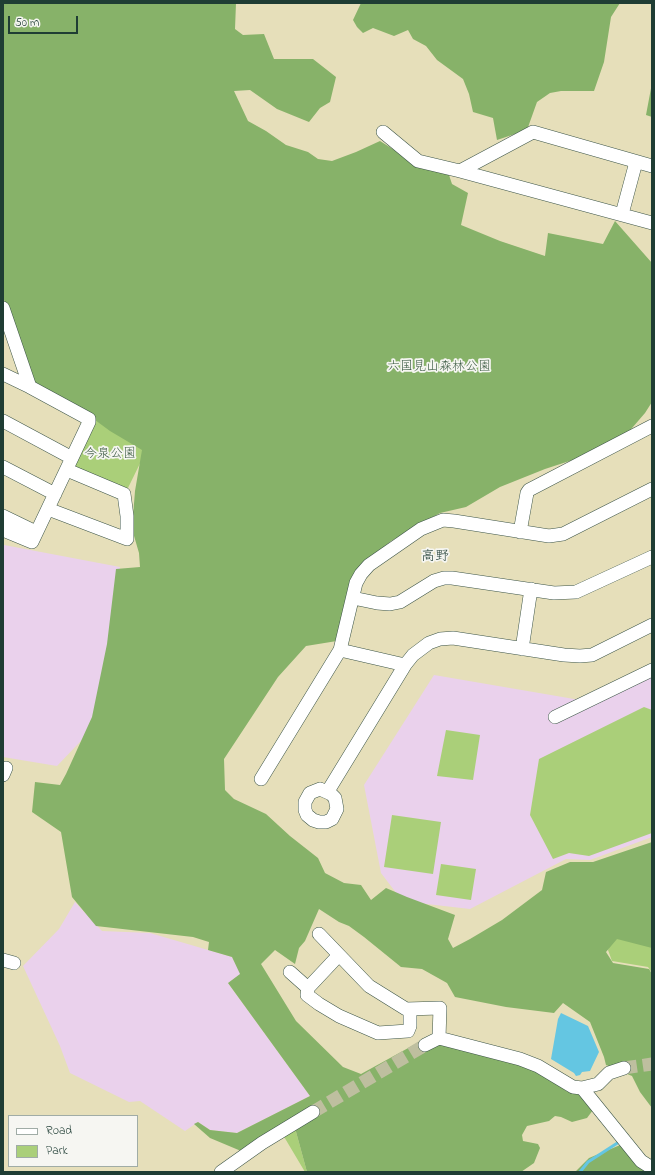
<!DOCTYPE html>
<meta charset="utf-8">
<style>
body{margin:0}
#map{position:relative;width:655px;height:1175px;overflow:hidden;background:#e6dfba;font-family:"Indie Flower",sans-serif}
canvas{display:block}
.frame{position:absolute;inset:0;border:4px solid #1f3d34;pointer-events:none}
.legend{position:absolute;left:8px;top:1115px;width:130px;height:52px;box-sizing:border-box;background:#f6f6f2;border:1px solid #a0aca6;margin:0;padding:5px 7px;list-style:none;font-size:12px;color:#1f3d34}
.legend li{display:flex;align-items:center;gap:8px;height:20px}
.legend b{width:20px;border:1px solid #a0aca6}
.scale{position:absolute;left:8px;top:16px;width:70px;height:18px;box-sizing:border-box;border:2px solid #1f3d34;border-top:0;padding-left:5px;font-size:12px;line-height:14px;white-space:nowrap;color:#1f3d34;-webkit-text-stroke:3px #f6f6f2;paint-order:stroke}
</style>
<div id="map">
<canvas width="655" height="1175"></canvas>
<div class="frame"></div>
<ul class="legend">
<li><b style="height:5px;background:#fff"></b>Road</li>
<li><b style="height:11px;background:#aacf79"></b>Park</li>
</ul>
<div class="scale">50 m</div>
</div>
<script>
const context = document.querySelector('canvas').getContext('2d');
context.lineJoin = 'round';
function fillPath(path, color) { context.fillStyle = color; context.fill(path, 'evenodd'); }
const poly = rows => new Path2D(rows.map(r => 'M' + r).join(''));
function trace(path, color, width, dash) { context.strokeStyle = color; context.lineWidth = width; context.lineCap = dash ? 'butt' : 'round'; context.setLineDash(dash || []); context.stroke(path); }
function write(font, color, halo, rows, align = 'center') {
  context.font = font + ' "Indie Flower","Klee One",sans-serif'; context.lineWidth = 3.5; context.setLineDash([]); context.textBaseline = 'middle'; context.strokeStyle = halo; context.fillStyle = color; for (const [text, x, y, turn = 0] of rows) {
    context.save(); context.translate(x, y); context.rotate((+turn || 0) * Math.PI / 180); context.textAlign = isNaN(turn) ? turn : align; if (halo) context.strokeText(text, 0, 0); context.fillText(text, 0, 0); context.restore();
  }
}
fillPath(poly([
 [4,545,120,567,99,722,57,766,3,757],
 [652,667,652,837,590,860,566,859,470,909,418,903,397,894,381,873,364,785,434,675,580,700],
 [75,902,102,931,150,933,232,957,241,974,228,983,310,1096,237,1133,210,1130,198,1122,185,1131,140,1101,129,1102,70,1073,60,1046,23,966,59,929]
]), '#ead1ec');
fillPath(poly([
 [96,419,149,445,127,490,76,470,75,465],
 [644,707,652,710,652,833,589,856,569,853,553,859,530,815,539,759],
 [446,730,480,735,473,780,437,776],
 [392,815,441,822,433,874,384,867],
 [441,864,476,869,471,900,436,895],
 [617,922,652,940,652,973,648,967,612,961,608,950],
 [295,1128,307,1172,305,1172,283,1135]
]), '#aacf79');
fillPath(poly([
 [3,3,236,3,235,29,243,35,264,34,274,59,313,59,336,77,330,102,320,108,309,122,277,109,250,90,234,91,248,121,266,131,286,145,308,152,318,159,332,161,356,152,380,141,415,163,448,172,452,184,468,193,461,225,500,241,545,256,548,233,603,244,615,221,652,263,652,402,645,413,626,435,597,452,545,469,500,487,466,507,440,513,391,541,356,571,343,640,306,646,278,677,224,759,225,790,234,799,266,814,290,836,318,858,325,873,344,883,361,885,371,900,386,888,407,897,455,915,448,939,453,948,470,939,502,920,542,890,546,872,570,862,593,862,652,842,652,948,617,939,606,952,613,963,649,969,652,974,652,1108,640,1092,632,1076,606,1065,604,1057,590,1022,563,1003,554,1013,506,1007,455,997,447,983,422,969,401,967,364,937,349,926,339,922,319,909,305,941,299,948,295,964,275,950,261,964,296,1021,343,1067,361,1074,430,1036,521,1064,548,1076,566,1091,578,1094,593,1110,587,1118,572,1122,561,1117,555,1116,549,1121,527,1126,522,1135,523,1141,538,1144,540,1148,534,1163,521,1172,307,1172,295,1128,241,1151,210,1138,194,1124,198,1122,210,1130,237,1133,310,1096,228,983,240,974,232,957,208,950,209,942,193,937,96,926,72,897,61,832,32,812,35,782,60,785,66,774,92,717,107,644,116,569,140,567,139,553,132,529,135,491,142,450,110,431,91,417,33,384,3,297],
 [361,3,620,3,611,17,604,62,594,91,561,91,550,93,537,102,527,130,497,140,493,118,473,112,469,94,463,79,437,60,426,46,413,39,408,30,394,36,373,28,363,33,357,27,353,20],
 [652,83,652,117,646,115],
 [625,1143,652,1172,575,1172,589,1158]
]), '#87b269');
fillPath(poly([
 [561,1013,588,1026,599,1052,590,1071,582,1072,580,1075,576,1076,574,1073,551,1059,558,1019]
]), '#64c6e2');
trace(poly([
 [580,1172,588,1162,619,1142]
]), '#64c6e2', 3);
trace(poly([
 [624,1068,652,1064],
 [313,1112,425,1045]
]), '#bebf9f', 13, [13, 6]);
const minor = poly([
 [383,132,418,161,460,171,652,223],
 [460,171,533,132,652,166],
 [622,214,636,162],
 [3,308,30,387,89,419,89,422,32,542,3,530],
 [3,374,30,387],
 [3,421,72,458],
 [3,467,55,494],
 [48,509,127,539,127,516,124,494,67,470],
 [3,516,36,532],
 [520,532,527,493,529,490,652,426],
 [353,598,377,603,390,604,400,602,434,581,444,578,452,578,554,593,576,592,652,557],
 [522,649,531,589],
 [340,650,405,665],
 [555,717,652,670],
 [3,775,6,768],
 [261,779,340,650,356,583,361,574,369,565,421,529,443,520,454,521,549,536,563,534,652,489],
 [320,789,331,794,335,798,337,809,332,819,326,822,319,822,313,820,307,815,305,810,305,802,310,793,320,789],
 [328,791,405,665,413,655,429,643,440,639,453,638,564,655,580,656,592,655,652,625],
 [319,934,369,986,406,1009,440,1008,439,1038],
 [339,955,308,988,307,995,319,1004,339,1016,378,1033,408,1031,410,1026,410,1009],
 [3,960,14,963],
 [290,972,308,988],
 [425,1045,439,1038,520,1059,538,1066,573,1087,582,1088,598,1084,609,1073,624,1068],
 [582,1088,641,1161,652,1168],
 [221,1172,262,1143,313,1112]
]);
trace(minor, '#3d5548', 14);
trace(minor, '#fff', 13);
write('13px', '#3b5a42', '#f6f6f2', [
 ["六国見山森林公園",439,368],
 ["今泉公園",110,455]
]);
write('14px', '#1f3d34', '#f6f6f2', [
 ["高野",435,558]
]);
</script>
